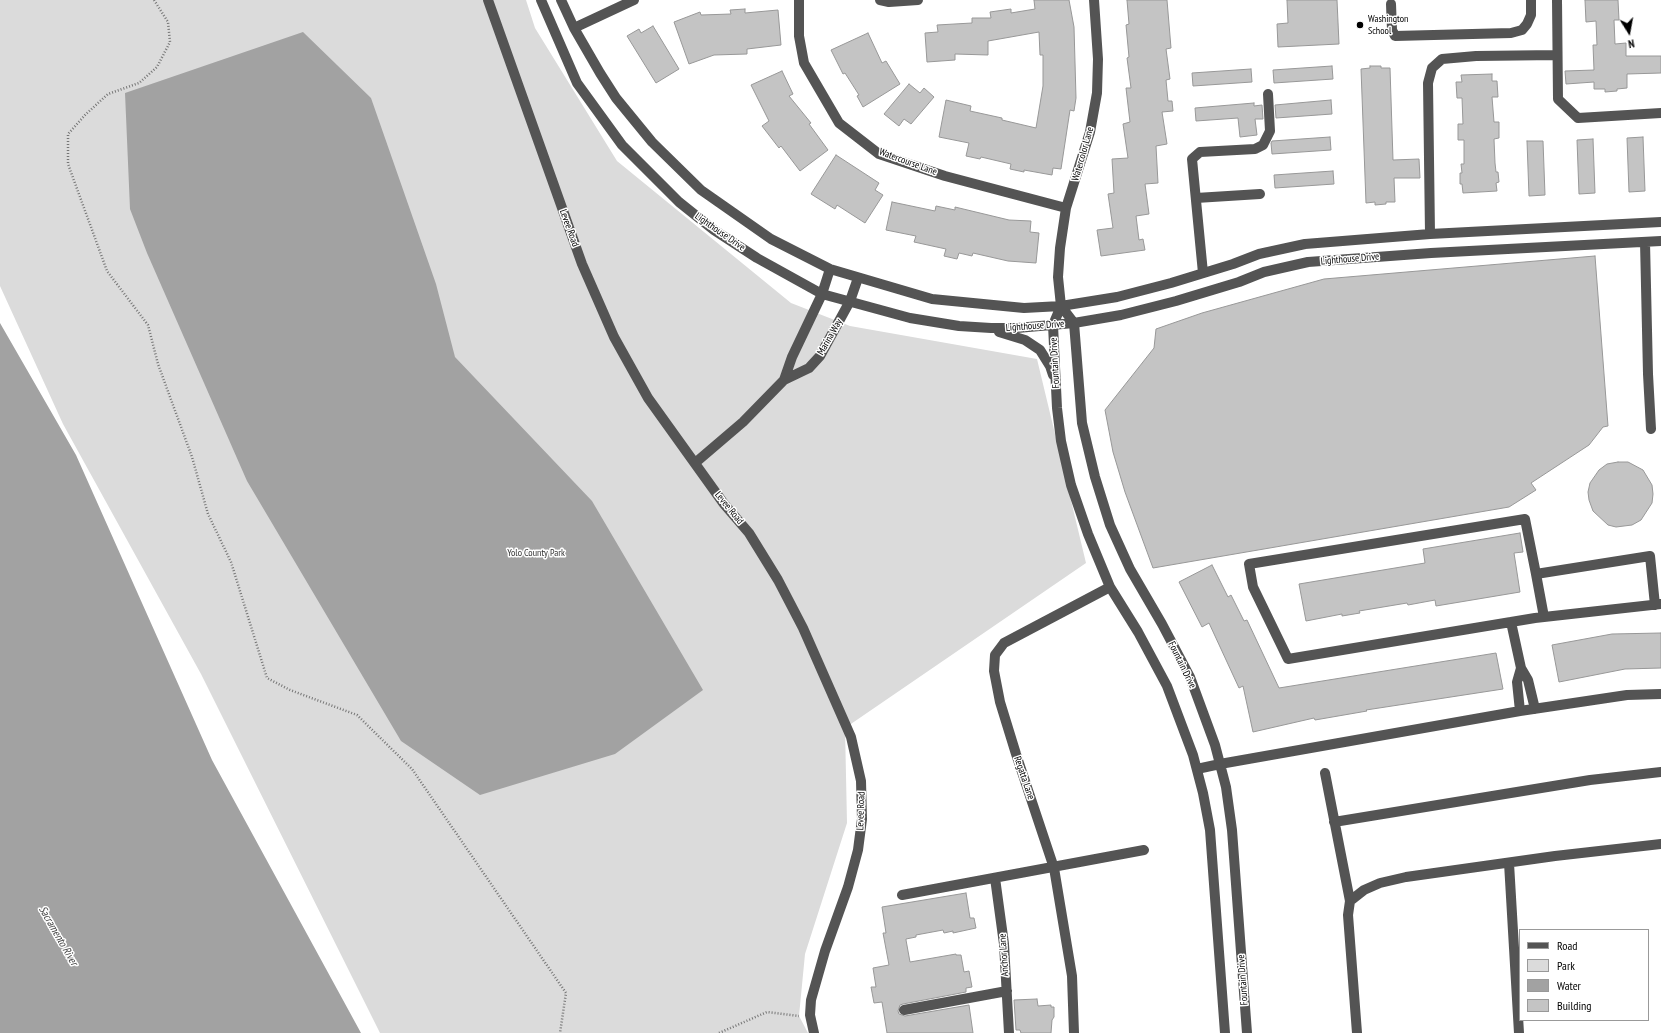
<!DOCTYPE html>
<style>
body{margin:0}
#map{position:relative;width:1661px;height:1033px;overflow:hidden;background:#fff;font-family:"PT Sans Narrow",sans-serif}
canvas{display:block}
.legend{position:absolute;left:1519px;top:929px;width:130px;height:92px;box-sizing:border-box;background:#fff;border:1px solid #999;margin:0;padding:5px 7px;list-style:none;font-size:12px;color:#000}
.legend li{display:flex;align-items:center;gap:8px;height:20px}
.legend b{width:20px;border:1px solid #999}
.north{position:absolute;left:1609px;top:12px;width:40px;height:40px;-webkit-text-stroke:3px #fff;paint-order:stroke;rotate:169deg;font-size:11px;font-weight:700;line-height:16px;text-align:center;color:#000}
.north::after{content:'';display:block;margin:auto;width:14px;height:18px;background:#000;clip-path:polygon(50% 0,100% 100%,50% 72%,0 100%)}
</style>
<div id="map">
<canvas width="1661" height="1033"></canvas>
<ul class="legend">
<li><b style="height:5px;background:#545454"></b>Road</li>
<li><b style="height:11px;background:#dbdbdb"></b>Park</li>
<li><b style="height:11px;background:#a2a2a2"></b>Water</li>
<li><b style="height:11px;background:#c4c4c4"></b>Building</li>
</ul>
<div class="north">N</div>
</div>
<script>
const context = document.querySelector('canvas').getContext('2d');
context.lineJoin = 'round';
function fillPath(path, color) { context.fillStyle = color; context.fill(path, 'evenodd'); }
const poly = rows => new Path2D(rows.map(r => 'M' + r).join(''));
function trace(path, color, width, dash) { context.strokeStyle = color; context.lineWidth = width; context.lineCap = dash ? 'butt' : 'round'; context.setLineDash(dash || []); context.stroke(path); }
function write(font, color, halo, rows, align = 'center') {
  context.font = font + ' "PT Sans Narrow",sans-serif'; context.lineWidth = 3; context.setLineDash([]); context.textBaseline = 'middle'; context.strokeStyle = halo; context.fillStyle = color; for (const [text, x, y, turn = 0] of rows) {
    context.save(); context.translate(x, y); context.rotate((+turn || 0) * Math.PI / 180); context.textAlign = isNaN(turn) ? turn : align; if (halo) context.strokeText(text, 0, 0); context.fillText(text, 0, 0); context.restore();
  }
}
fillPath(poly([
 [0,0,526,0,535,28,617,161,791,303,850,326,1037,359,1086,563,845,728,847,823,805,954,799,1016,808,1033,380,1033,201,674,63,424,0,286]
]), '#dbdbdb');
fillPath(poly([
 [303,32,371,98,436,284,455,357,592,501,703,690,615,754,480,795,401,741,247,481,147,253,130,209,125,93],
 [0,323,76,455,212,760,361,1033,0,1033]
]), '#a2a2a2');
const building = poly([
 [1034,0,1069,0,1074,27,1076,98,1074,111,1070,110,1061,169,1053,168,1052,175,1024,170,1024,172,1010,169,1011,164,981,157,980,159,966,156,969,143,939,137,946,100,971,106,970,111,1002,118,1002,120,1036,128,1043,86,1043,55,1040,55,1039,32,988,41,988,55,955,54,955,60,927,62,925,33,938,32,937,25,972,23,972,18,991,18,990,12,1011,9,1011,13,1035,9,1034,0],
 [1127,0,1167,0,1171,48,1166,49,1170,79,1166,80,1168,101,1172,101,1173,111,1162,112,1167,144,1156,146,1158,183,1145,184,1149,214,1136,216,1139,240,1143,239,1145,250,1101,256,1097,230,1113,228,1108,194,1114,193,1112,159,1128,158,1123,124,1130,122,1126,88,1131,88,1127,58,1129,57,1126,25,1129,24,1127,0],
 [1287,0,1337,0,1339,44,1278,47,1277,24,1288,23,1287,0],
 [1585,0,1618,0,1619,20,1614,20,1615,44,1626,43,1626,56,1661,56,1661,73,1627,74,1627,88,1617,89,1617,91,1605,92,1605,89,1594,89,1594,82,1566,84,1565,71,1594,70,1593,45,1597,45,1596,21,1586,22,1585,0],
 [745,9,745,13,778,10,781,45,747,49,747,54,714,55,689,64,674,22,700,12,701,15,731,14,730,10,745,9],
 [653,26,679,69,656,83,627,36,639,29,641,33,653,26],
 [868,33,882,63,886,61,900,84,863,107,857,96,859,95,845,73,843,74,831,50,868,33],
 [1332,66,1333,79,1274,83,1273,70,1332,66],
 [1370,66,1381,66,1381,68,1390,68,1393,160,1419,159,1420,178,1394,178,1395,202,1386,202,1386,204,1375,205,1375,202,1366,203,1361,69,1370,68,1370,66],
 [1251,69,1252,82,1193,86,1192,73,1251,69],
 [782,71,793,94,789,96,811,123,809,124,828,150,800,171,781,146,779,148,762,126,769,121,751,85,782,71],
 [1492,74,1492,81,1497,81,1498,97,1492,97,1494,122,1499,122,1499,138,1494,139,1495,163,1496,172,1498,172,1499,182,1496,183,1497,191,1463,193,1462,184,1460,184,1460,173,1462,173,1461,164,1464,164,1464,140,1458,140,1458,124,1463,124,1462,98,1457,98,1456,82,1462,82,1461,75,1492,74],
 [909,84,920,93,924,88,934,97,911,124,904,119,899,126,884,114,909,84],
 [1331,100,1332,114,1276,118,1275,105,1331,100],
 [1254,103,1254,106,1262,105,1263,119,1255,119,1257,135,1240,137,1238,118,1196,121,1195,108,1254,103],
 [1330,137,1331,150,1272,154,1271,143,1272,141,1330,137],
 [1643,137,1645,191,1629,192,1627,138,1643,137],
 [1593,139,1595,193,1579,194,1577,140,1593,139],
 [1527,141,1543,141,1545,195,1529,196,1527,141],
 [836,155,879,183,875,190,883,195,865,223,837,205,835,209,811,194,836,155],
 [1333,171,1334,184,1275,188,1274,175,1333,171],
 [892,202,935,211,936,206,955,210,955,207,1009,220,1031,221,1030,232,1039,233,1036,263,1008,261,973,253,972,256,959,253,957,259,944,256,946,249,914,242,916,236,886,230,892,202],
 [1595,256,1608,426,1603,427,1589,445,1531,483,1536,490,1509,507,1153,568,1125,492,1113,452,1105,410,1154,348,1156,329,1202,313,1324,279,1595,256],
 [1618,462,1628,462,1643,470,1652,485,1653,494,1652,503,1641,520,1632,525,1616,527,1608,525,1593,511,1589,500,1588,492,1590,483,1599,470,1607,464,1618,462],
 [1520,533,1523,552,1514,553,1520,592,1436,606,1435,600,1408,605,1407,603,1359,611,1360,613,1342,616,1342,614,1306,621,1299,584,1425,563,1423,549,1520,533],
 [1212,565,1228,597,1231,595,1244,621,1247,620,1279,688,1496,653,1503,689,1366,710,1367,711,1315,720,1314,718,1253,732,1243,686,1239,688,1209,623,1202,627,1179,582,1212,565],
 [1661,633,1661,668,1625,669,1559,682,1552,645,1612,634,1661,633],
 [966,893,970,918,974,918,976,928,953,933,953,931,944,933,943,930,916,935,916,937,906,939,906,940,910,962,956,954,956,955,961,955,964,972,969,971,972,987,966,988,966,992,903,1004,900,1005,898,1011,899,1014,905,1016,969,1005,973,1033,887,1033,882,1002,874,1003,871,987,876,987,873,968,889,965,883,933,886,933,882,907,966,893],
 [1037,999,1038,1006,1051,1005,1051,1007,1054,1007,1054,1017,1052,1020,1051,1033,1021,1033,1020,1030,1016,1030,1014,1000,1037,999]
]);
fillPath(building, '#c4c4c4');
trace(building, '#989898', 1);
trace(poly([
 [154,0,168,22,170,42,157,67,139,83,108,94,86,114,68,134,68,164,107,271,148,325,158,364,192,457,208,514,231,562,267,678,290,690,357,715,412,769,566,993,560,1033],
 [719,1033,767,1012,799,1016]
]), '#767676', 2.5, [1, 2]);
trace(poly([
 [488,0,582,264,614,337,648,398,724,504,749,533,778,580,803,628,851,737,861,781,862,819,858,850,848,887,825,951,811,1000,810,1015,814,1033],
 [541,0,577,83,622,145,679,202,714,230,757,258,822,294,910,318,959,326,991,328,1017,328,1074,323,1121,315,1176,301,1239,282,1264,272,1308,262,1431,253,1661,241],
 [561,0,574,28,600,73,616,98,652,142,701,190,771,239,830,269,932,299,1024,308,1061,306,1117,297,1171,283,1233,264,1259,254,1305,244,1430,234,1661,222],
 [799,0,799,36,804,63,839,123,879,154,945,176,1066,208],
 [880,0,889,2,918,0],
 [1557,0,1558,99,1578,118,1661,113],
 [1391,4,1392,30,1395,36,1511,33,1522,30,1527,24,1531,15,1531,0],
 [574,28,634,0],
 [1196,198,1260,194],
 [1430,234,1428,83,1432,68,1442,59,1476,56,1557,55],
 [1645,242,1648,374,1651,429],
 [1203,273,1192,159,1200,152,1255,149,1263,145,1270,131,1268,94],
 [1061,306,1074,323,1082,423,1095,477,1110,525,1130,569,1162,624,1190,677,1215,745,1220,764,1226,787,1232,830,1247,1033],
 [1061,306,1053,325,1057,408,1061,441,1071,485,1088,534,1110,587,1138,632,1167,686,1193,755,1203,793,1210,830,1225,1033],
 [1061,306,1058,277,1060,248,1066,208,1090,132,1097,93,1098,59,1094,0],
 [999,332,1025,340,1040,350,1050,366,1053,375],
 [784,380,792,357,822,294,830,269],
 [695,463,743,422,784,380,809,368,820,356,850,301,858,278],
 [1536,574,1544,617],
 [1655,605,1650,556,1536,574,1525,519,1249,564,1253,587,1288,659,1535,618,1661,604],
 [1511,622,1521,668,1528,680,1535,709],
 [1520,711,1517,682,1521,668],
 [1197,769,1220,764,1520,711,1627,695,1661,694],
 [1325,773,1350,901],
 [1334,822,1590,780,1661,772],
 [1509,863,1519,1033],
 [995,878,1004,944,1009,1033],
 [902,895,1144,850],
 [904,1010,1007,991],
 [1074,1033,1072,976,1054,868,1016,754,1000,702,994,671,995,655,1004,643,1110,587],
 [1357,1033,1348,915,1350,901,1364,890,1380,883,1406,877,1555,856,1661,844]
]), '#545454', 10);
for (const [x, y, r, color] of [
 [1360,25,4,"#000"]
]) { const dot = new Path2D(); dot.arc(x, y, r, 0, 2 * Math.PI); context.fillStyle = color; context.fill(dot); trace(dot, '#fff', 1.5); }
write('10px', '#000', '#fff', [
 ["Washington",1368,19],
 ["School",1368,31]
], 'left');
write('10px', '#000', '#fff', [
 ["Watercolor Lane",1083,154,-74],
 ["Watercourse Lane",908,162,20],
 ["Levee Road",569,228,70],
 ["Lighthouse Drive",720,232,35],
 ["Lighthouse Drive",1350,259,-5],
 ["Lighthouse Drive",1035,326,-4],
 ["Marina Way",830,337,-60],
 ["Fountain Drive",1055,363,-93],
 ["Levee Road",729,508,51],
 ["Fountain Drive",1182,665,64],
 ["Regatta Lane",1024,778,71],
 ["Levee Road",861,811,-88],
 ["Anchor Lane",1004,955,-94],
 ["Fountain Drive",1243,980,-94]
]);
write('10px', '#323232', '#fff', [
 ["Yolo County Park",536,553]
]);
write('italic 11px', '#434343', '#fff', [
 ["Sacramento River",58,936,60]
]);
</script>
